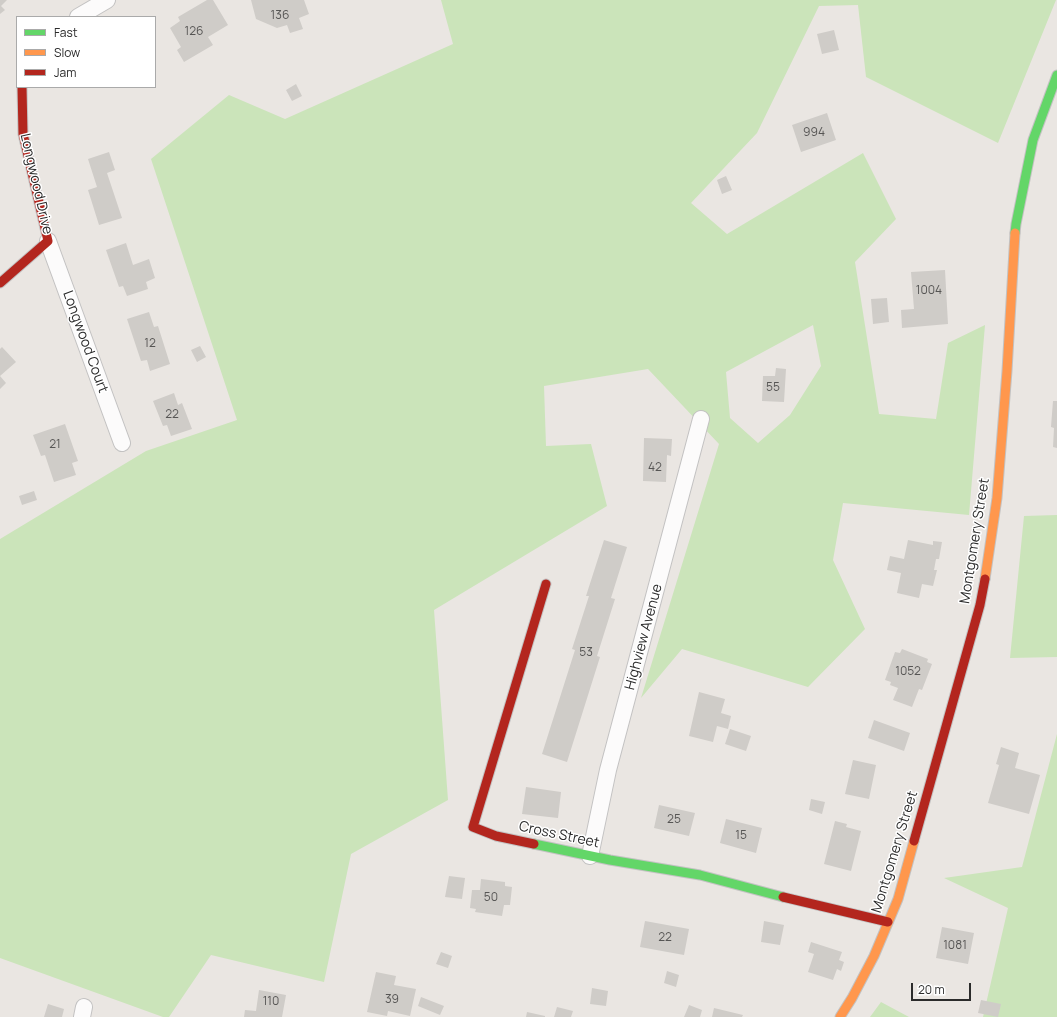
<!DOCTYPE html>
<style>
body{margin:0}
#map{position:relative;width:1057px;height:1017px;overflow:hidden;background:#eae6e2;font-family:Manrope,sans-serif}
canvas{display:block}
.legend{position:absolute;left:16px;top:16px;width:140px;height:72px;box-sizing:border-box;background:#fff;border:1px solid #aaa;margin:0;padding:5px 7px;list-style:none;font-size:12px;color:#2b2b2b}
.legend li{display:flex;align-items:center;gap:8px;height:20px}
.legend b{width:20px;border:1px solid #aaa}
.scale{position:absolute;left:911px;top:983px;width:60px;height:18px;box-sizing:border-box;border:2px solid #2b2b2b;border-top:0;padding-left:5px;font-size:12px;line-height:14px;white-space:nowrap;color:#2b2b2b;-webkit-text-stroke:3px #fff;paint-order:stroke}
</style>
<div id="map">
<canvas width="1057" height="1017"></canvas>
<ul class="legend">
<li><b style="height:5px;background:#63d668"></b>Fast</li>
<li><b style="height:5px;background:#ff974d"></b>Slow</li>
<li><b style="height:5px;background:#b3261e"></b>Jam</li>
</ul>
<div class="scale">20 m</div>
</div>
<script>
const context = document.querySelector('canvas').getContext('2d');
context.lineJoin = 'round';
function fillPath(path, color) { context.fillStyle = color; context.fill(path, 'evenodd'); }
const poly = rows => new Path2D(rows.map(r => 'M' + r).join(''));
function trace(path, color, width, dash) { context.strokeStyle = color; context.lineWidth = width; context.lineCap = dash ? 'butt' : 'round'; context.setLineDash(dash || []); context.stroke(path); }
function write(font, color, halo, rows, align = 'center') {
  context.font = font + ' Manrope,sans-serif'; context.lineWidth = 3; context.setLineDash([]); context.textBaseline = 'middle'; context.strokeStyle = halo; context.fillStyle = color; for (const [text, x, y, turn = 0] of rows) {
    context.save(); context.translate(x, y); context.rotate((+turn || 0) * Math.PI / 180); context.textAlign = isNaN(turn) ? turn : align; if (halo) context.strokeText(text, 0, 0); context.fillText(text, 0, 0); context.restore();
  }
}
fillPath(poly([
 [441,0,1056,0,998,143,866,77,858,5,819,6,757,133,691,203,727,234,863,153,896,219,855,262,879,414,936,419,948,343,985,325,969,515,843,503,833,560,865,629,808,687,682,649,641,698,719,444,648,369,544,386,546,446,591,444,607,506,434,610,448,800,351,854,324,982,211,955,169,1017,163,1017,0,958,0,539,146,451,237,420,151,159,229,95,285,119,453,44],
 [813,325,821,366,790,415,758,443,730,418,726,372],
 [1057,515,1057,657,1010,658,1024,516],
 [1057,734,1057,1017,983,1017,1008,908,944,878,1022,867],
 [881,1002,909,1017,870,1017]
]), '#cbe4ba');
fillPath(poly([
 [0,0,7,0,1,6,5,10,0,14],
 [207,0,213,0,228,25,208,37,213,45,184,62,177,50,181,47,170,28,180,21,178,17],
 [251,0,304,0,309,14,299,18,303,29,290,33,287,25,277,28,256,19],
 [834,30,839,50,822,54,817,34],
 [296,84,302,96,292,101,286,90],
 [827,113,836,140,801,152,792,125],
 [109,152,115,170,107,173,122,218,99,225,88,190,97,187,88,159],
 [726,176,732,190,722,194,717,180],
 [126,243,133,265,149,259,155,278,146,282,148,289,127,296,123,286,119,287,106,250],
 [945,270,948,324,902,328,901,310,914,309,911,272],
 [887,298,889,322,873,324,871,299],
 [149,312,154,327,158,326,170,364,150,371,147,360,141,361,127,319],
 [200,346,206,357,197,362,191,350],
 [2,347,16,362,0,376,6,383,0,389,0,349],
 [776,368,786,369,784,402,762,401,763,376,775,376],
 [174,393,178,405,182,403,192,429,171,436,167,425,163,426,153,401],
 [1053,401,1057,401,1057,448,1053,447,1054,428,1051,427],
 [65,424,78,461,72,463,76,475,54,482,45,455,41,456,33,435],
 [644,438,672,439,671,456,667,455,666,482,643,481],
 [34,491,37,500,22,505,19,496],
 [604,540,627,547,611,598,615,599,597,656,600,657,567,762,542,754,575,650,572,649,589,596,586,596],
 [908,540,933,545,933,541,942,542,939,559,936,559,934,570,937,570,933,586,922,584,919,598,897,593,901,573,887,570,890,556,904,559],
 [902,649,928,659,927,662,932,664,922,690,919,689,912,707,893,700,898,688,890,685,891,682,885,680,895,652,900,653],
 [699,692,725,699,721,713,731,716,728,729,717,726,713,742,689,736],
 [874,720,910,733,904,751,868,738],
 [730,729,751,736,746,751,725,744],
 [1001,747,1019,753,1015,768,1040,775,1029,814,988,803,999,765,996,764],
 [853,760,876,765,869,799,845,794],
 [526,787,561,792,558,818,522,814],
 [811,799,825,802,822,814,809,810],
 [659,805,695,813,689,836,654,828],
 [726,819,762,828,756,853,720,843],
 [835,821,847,824,846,827,861,831,851,871,824,864],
 [449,876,465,878,462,899,445,897],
 [481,879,505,882,505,886,512,887,510,905,504,905,502,916,475,912,476,909,470,908,472,890,480,890],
 [645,921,689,929,684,955,640,947],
 [764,921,784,925,780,945,761,942],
 [942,927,974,933,968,964,936,958],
 [811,942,842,952,839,960,844,962,841,971,837,969,833,980,808,972,814,954,808,952],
 [441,952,452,956,448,968,436,964],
 [667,971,679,975,676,987,664,983],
 [376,972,396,976,394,985,416,989,410,1016,388,1011,387,1016,367,1012],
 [592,988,608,991,606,1006,590,1004],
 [259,990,286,995,282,1017,244,1017,245,1010,256,1011],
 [421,997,444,1006,440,1015,418,1006],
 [981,1000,1001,1004,998,1017,978,1013],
 [48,1004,64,1009,62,1017,44,1017],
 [689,1005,702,1010,700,1017,684,1017],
 [557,1007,573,1011,571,1017,554,1017],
 [714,1008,743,1015,742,1017,712,1017],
 [527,1012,545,1016,545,1017,526,1017]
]), '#cfccc8');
const street = poly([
 [78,17,107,0],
 [48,241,122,443],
 [590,856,608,770,701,419],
 [82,1017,84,1007]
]);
const fast = poly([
 [1015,233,1016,224,1033,140,1057,75],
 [534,844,610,860,700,875,783,897]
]);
const slow = poly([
 [985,579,997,498,1007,371,1015,233],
 [840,1017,852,998,874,956,898,899,914,841]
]);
const jam = poly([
 [0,283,48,241,23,134,22,87],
 [914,841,980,605,985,579],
 [534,844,496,836,473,827,546,584],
 [783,897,888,922]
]);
trace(street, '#c3c2c2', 18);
trace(fast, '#c3c2c2', 11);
trace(slow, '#c3c2c2', 11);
trace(jam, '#c3c2c2', 11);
trace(street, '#fcfbfb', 16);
trace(fast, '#63d668', 9);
trace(slow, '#ff974d', 9);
trace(jam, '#b3261e', 9);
write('12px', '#565554', null, [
 ["136",280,16],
 ["126",194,32],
 ["994",814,133],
 ["1004",929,291],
 ["12",150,344],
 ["55",773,388],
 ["22",172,415],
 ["21",55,445],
 ["42",655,468],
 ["53",586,653],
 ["1052",908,672],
 ["25",674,820],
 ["15",741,836],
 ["50",491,898],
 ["22",665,938],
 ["1081",955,946],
 ["39",392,1000],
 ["110",271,1002]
]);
write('14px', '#2b2b2b', '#fff', [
 ["Longwood Drive",36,184,77],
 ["Longwood Court",85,342,70],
 ["Montgomery Street",975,541,-81],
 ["Highview Avenue",644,637,-75],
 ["Cross Street",559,835,12],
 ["Montgomery Street",895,852,-73]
]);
</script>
